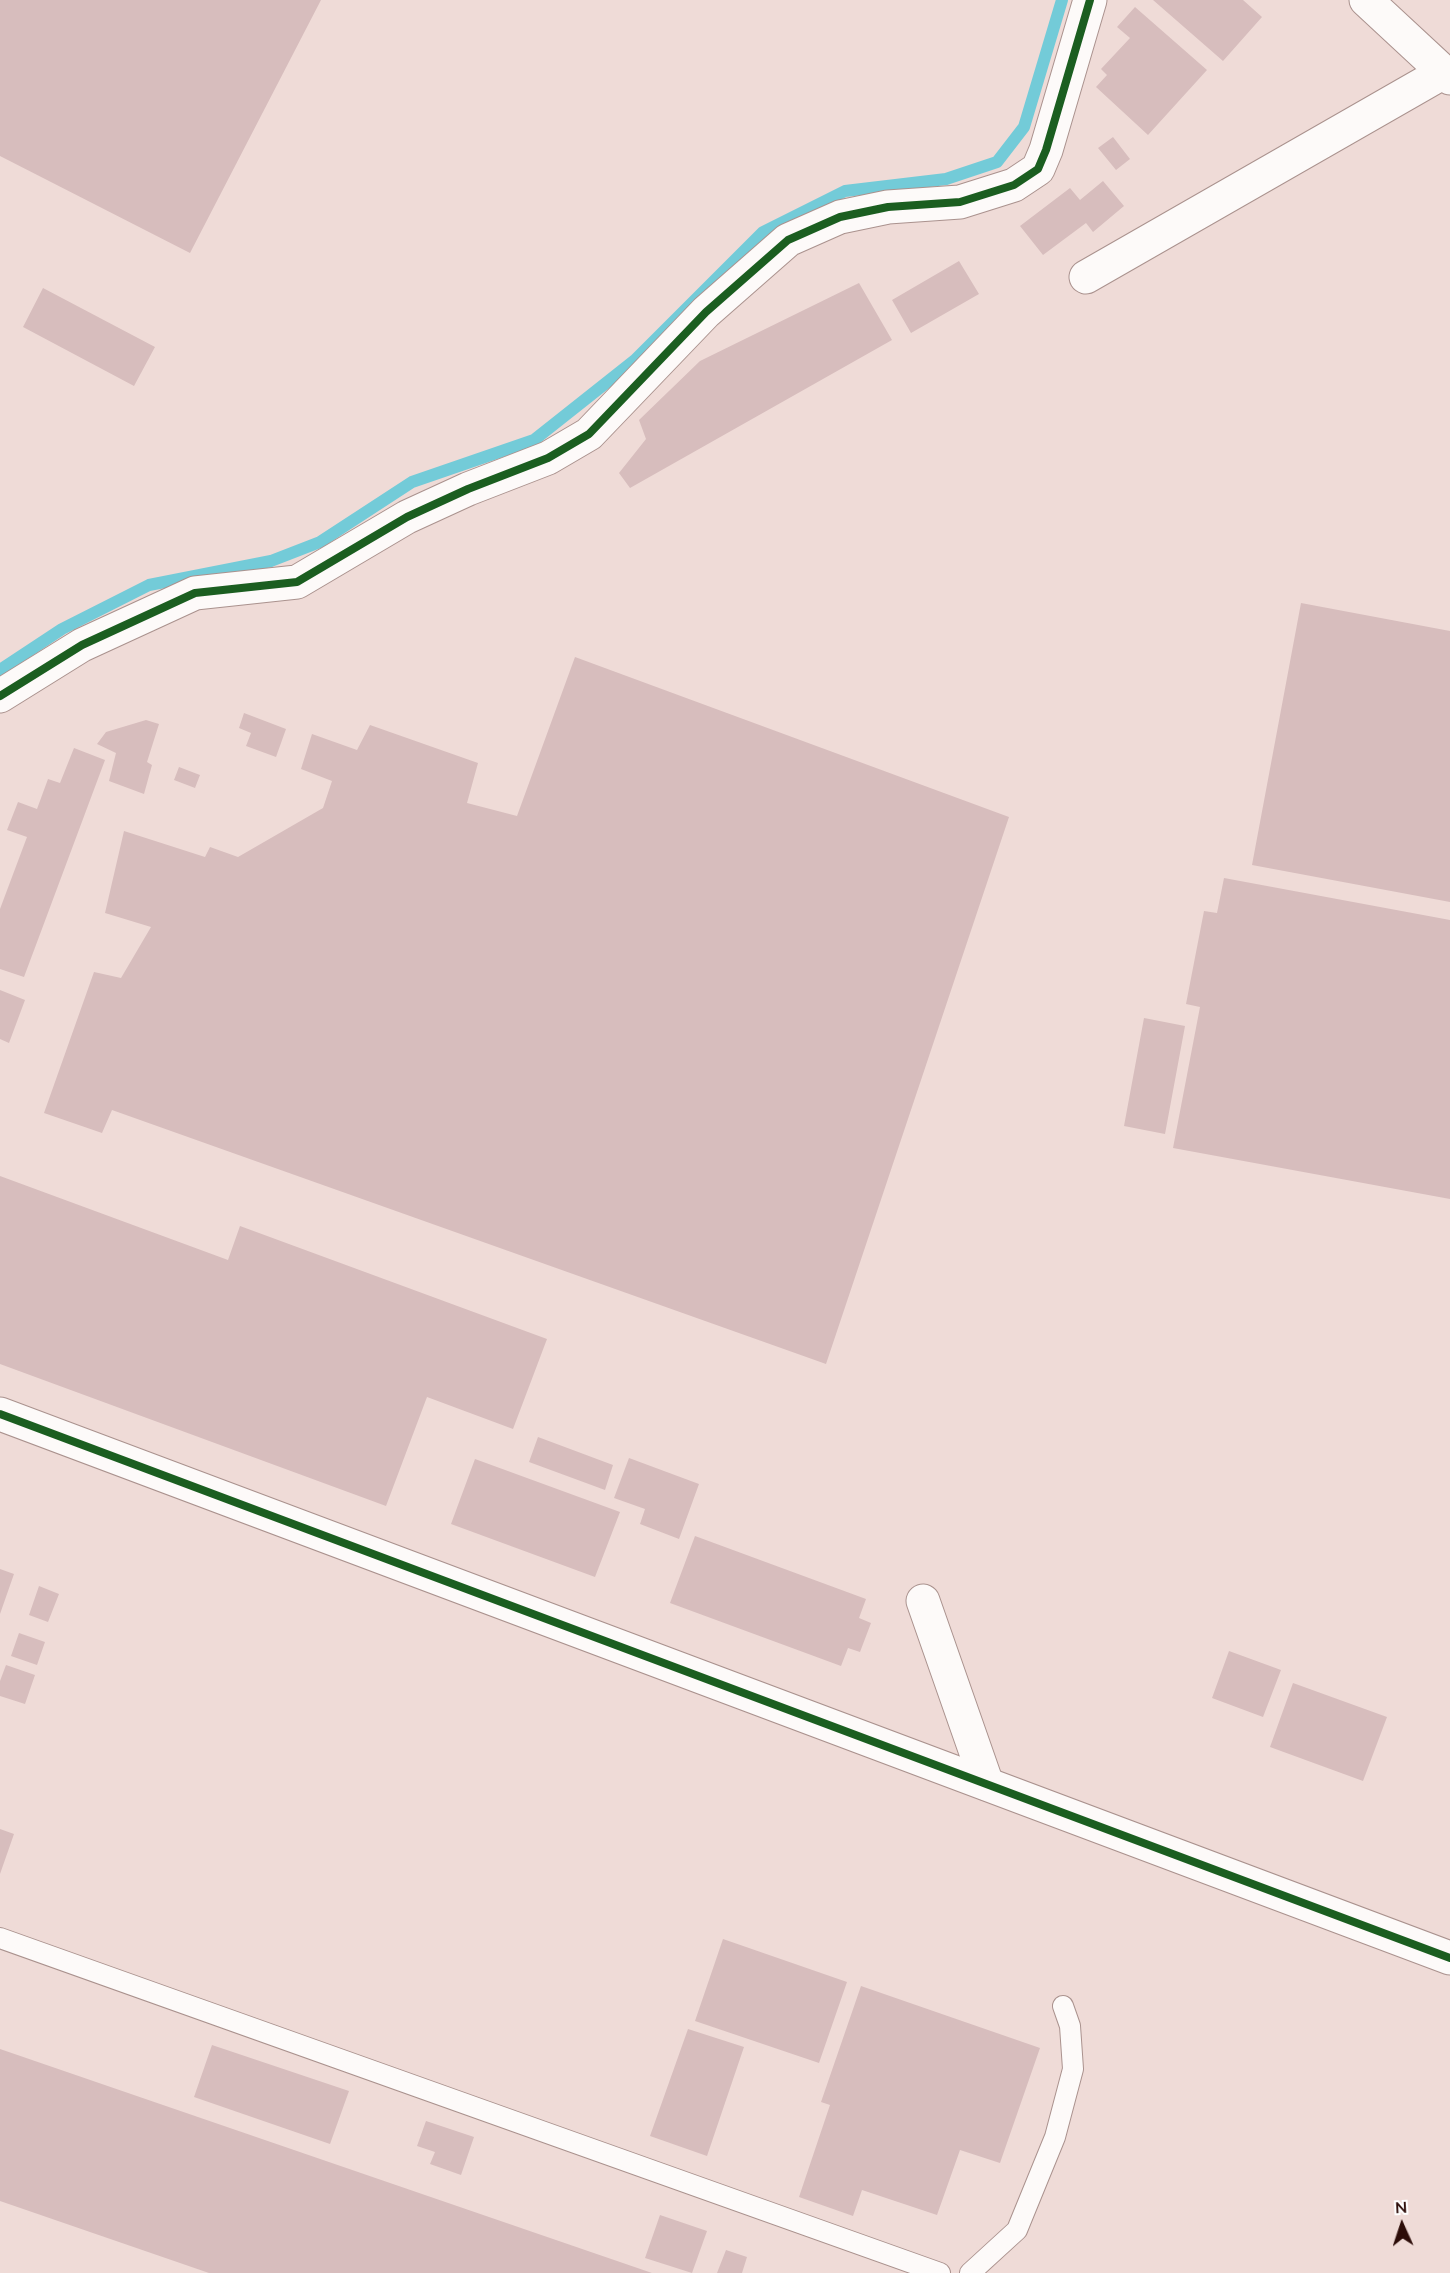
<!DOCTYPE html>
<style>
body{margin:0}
#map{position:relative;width:1450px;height:2273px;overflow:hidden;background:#efdbd7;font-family:Mulish,sans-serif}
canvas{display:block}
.north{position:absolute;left:1372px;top:2195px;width:60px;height:60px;-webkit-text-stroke:4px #fff;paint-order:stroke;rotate:357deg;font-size:16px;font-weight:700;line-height:24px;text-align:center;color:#2c0c08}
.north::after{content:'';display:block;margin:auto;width:21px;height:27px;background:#2c0c08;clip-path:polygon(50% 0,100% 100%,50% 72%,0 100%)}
</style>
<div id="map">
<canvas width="1450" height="2273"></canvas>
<div class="north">N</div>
</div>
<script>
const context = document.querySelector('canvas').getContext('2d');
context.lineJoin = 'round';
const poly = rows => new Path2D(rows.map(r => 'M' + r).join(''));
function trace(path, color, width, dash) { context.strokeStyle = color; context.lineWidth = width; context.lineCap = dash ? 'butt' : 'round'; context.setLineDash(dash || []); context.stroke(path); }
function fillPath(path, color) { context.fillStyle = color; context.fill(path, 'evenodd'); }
trace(poly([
 [0,670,62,629,149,585,271,561,320,542,412,482,534,440,635,360,763,232,845,191,946,179,997,162,1024,127,1062,0]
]), '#73cbd8', 12);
fillPath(poly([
 [0,0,321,0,190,253,0,156],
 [1153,0,1243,0,1262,17,1223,61],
 [1135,7,1207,70,1148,135,1096,87,1107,75,1101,69,1130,38,1117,27],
 [1113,137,1130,159,1116,170,1098,148],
 [1103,181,1124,206,1093,232,1086,223,1043,255,1020,226,1070,188,1080,200],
 [959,261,979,294,911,333,892,300],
 [859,283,892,340,630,488,619,473,646,439,639,420,700,361],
 [43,288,155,347,134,386,23,327],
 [1301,603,1450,631,1450,902,1252,865],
 [575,657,1009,817,826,1364,112,1110,102,1133,44,1113,94,972,121,978,151,927,105,913,124,831,205,857,210,847,238,857,323,808,332,781,301,769,312,734,357,750,370,725,478,763,467,803,517,816],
 [244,713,286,729,276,757,246,746,251,733,239,728],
 [146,720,159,724,147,762,152,765,144,794,109,781,116,753,97,744,106,732],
 [74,748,105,760,24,977,0,969,0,909,27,837,7,830,18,802,37,809,48,779,60,783],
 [179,767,200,775,195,788,174,780],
 [1224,878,1450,920,1450,1199,1173,1148,1200,1007,1186,1004,1204,911,1217,913],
 [0,990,25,1000,9,1043,0,1039],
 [1144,1018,1185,1026,1165,1134,1124,1126],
 [0,1176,228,1260,240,1226,547,1339,513,1429,427,1397,386,1506,0,1364],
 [538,1437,613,1465,605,1490,529,1462],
 [629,1458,699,1484,679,1539,640,1524,645,1509,614,1498],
 [475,1459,620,1512,595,1577,451,1524],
 [695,1536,866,1599,859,1618,871,1623,860,1652,848,1648,841,1666,670,1603],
 [0,1569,14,1574,0,1614],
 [39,1586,59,1594,48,1622,29,1615],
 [19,1633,45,1642,37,1665,11,1656],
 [1229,1651,1281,1670,1263,1717,1212,1698],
 [6,1665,35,1675,25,1704,0,1696,0,1681],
 [1293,1683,1387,1717,1363,1781,1270,1747],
 [0,1829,14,1834,0,1874],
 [723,1939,847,1982,819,2063,695,2021],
 [861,1986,1040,2048,1000,2163,960,2150,937,2215,862,2190,853,2216,799,2197,830,2105,821,2102],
 [688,2029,744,2047,707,2156,650,2136],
 [212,2045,349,2091,330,2144,194,2097],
 [0,2049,652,2273,209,2273,0,2201],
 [426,2121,474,2137,461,2175,430,2164,435,2152,417,2146],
 [660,2215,707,2231,692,2273,645,2258],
 [726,2250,747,2257,742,2273,717,2273]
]), '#d7bdbd');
const service = poly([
 [0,1938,940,2273],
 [970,2273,1017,2230,1055,2137,1073,2069,1070,2026,1063,2006]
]);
const minor = poly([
 [1366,0,1450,78],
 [1086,277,1444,72],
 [0,696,82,645,195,593,297,582,407,517,468,489,548,458,589,434,706,312,788,240,840,217,888,207,960,202,1014,185,1038,169,1046,150,1090,0],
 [923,1601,987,1784]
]);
const tertiary = poly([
 [0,1414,1450,1958]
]);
trace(service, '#aa928e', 22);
trace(minor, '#aa928e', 35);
trace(tertiary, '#aa928e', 35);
trace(service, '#fdfaf9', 20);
trace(minor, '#fdfaf9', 33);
trace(tertiary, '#fdfaf9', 33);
trace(poly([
 [0,696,82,645,195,593,297,582,407,517,468,489,548,458,589,434,706,312,788,240,840,217,888,207,960,202,1014,185,1038,169,1046,150,1090,0],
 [0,1414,1450,1958]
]), '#1b5e20', 8);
</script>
